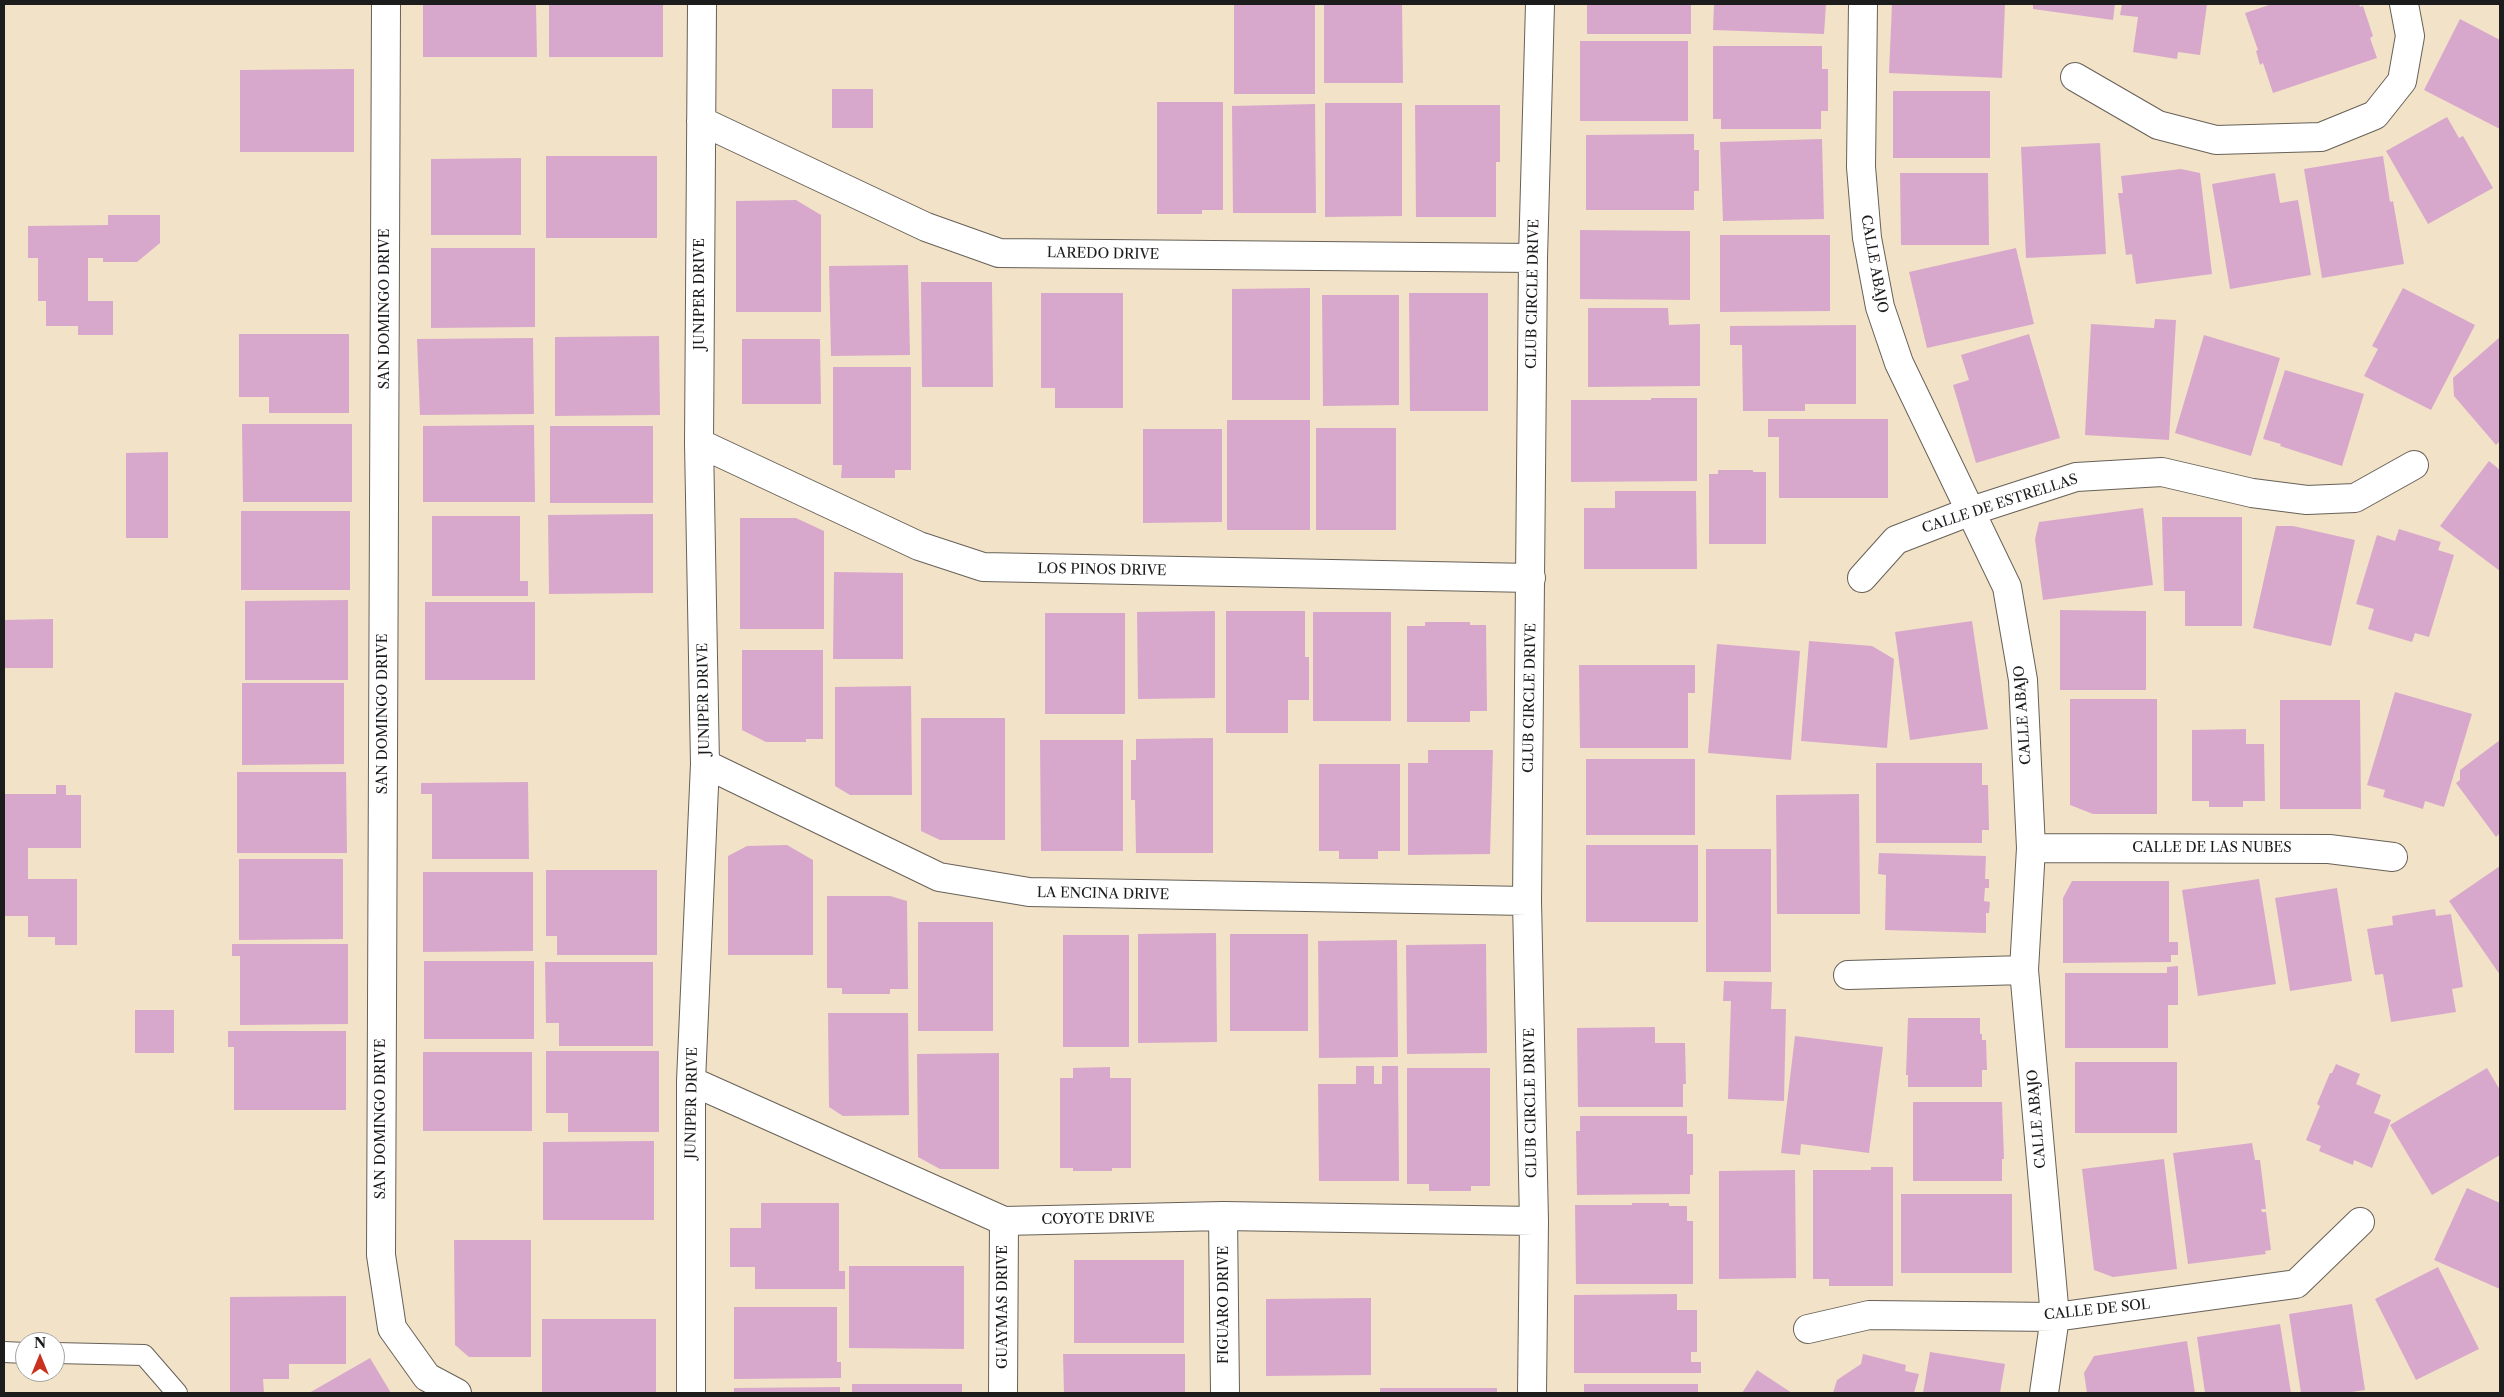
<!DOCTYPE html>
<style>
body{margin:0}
#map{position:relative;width:2504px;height:1397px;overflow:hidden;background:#f2e2c7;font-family:"Libre Caslon Text",serif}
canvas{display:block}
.frame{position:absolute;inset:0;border:5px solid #1c1c1c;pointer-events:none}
.north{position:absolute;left:15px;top:1332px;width:50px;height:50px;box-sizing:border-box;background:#fff;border:1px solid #a4a4a4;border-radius:50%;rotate:0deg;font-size:14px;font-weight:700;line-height:20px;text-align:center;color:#1c1c1c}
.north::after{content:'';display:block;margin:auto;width:18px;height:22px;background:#c8321e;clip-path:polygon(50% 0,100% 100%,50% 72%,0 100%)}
</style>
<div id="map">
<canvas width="2504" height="1397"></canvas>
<div class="frame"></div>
<div class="north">N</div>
</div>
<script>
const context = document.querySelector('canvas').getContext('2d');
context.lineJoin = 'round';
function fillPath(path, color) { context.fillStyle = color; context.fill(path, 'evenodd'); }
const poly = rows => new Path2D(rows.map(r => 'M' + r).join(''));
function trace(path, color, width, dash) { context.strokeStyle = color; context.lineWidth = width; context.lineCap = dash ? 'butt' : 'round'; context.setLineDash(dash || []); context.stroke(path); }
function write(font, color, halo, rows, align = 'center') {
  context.font = font + ' "Libre Caslon Text",serif'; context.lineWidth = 5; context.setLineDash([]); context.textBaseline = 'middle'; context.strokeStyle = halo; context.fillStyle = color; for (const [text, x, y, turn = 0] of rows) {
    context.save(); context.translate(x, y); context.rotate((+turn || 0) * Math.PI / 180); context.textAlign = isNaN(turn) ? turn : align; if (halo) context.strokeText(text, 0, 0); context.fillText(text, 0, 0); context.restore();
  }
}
fillPath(poly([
 [423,4,536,4,537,57,423,57],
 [549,4,663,4,663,57,549,57],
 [1234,4,1315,4,1315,94,1234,94],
 [1324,4,1402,4,1403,83,1324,83],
 [1587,4,1691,4,1691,34,1587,34],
 [1714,4,1826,4,1824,34,1713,30],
 [1892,4,2005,4,2002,78,1889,73],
 [2033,4,2115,4,2113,20,2033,9],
 [2122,4,2207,4,2200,55,2178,52,2177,59,2133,52,2138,17,2120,15],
 [2272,4,2359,4,2360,7,2363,6,2373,36,2370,38,2377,58,2273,93,2263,63,2260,65,2256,51,2258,50,2245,13],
 [2460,19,2500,40,2500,129,2424,90],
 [1580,41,1688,41,1688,121,1580,121],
 [1713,46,1822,46,1822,69,1828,69,1828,111,1821,111,1821,129,1721,129,1721,119,1713,119],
 [354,69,354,152,240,152,240,70],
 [832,89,873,89,873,128,832,128],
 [1893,91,1990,91,1990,158,1893,158],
 [1157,102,1223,102,1223,210,1202,210,1202,214,1157,214],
 [1325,103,1402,103,1402,216,1325,217],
 [1315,104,1316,213,1233,213,1232,106],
 [1415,105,1500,105,1500,162,1496,162,1496,217,1416,217],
 [2447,117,2459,138,2463,136,2493,188,2428,224,2386,151],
 [1694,134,1694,150,1699,150,1699,191,1694,191,1694,210,1586,210,1586,135],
 [1822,139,1824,219,1723,221,1720,142],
 [2100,143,2106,254,2026,258,2021,147],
 [546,156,657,156,657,238,546,238],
 [2383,156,2390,202,2393,201,2404,264,2322,278,2304,169],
 [521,158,521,235,431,235,431,159],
 [2181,169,2200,173,2212,274,2136,284,2132,254,2126,255,2118,193,2123,193,2121,176],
 [1900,173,1988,173,1989,245,1901,245],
 [2275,173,2280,203,2298,200,2311,275,2230,289,2212,184],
 [796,200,821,215,821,312,736,312,736,201],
 [108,215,160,215,160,243,137,262,103,262,103,258,88,258,88,301,113,301,113,335,78,335,78,326,46,326,46,301,38,301,38,258,28,258,28,226,108,225],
 [1580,230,1690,231,1690,300,1580,299],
 [1720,235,1830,235,1830,311,1720,312],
 [431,248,535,248,535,327,431,328],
 [2016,248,2034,324,1927,348,1909,272],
 [908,265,910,355,831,356,829,266],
 [921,282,992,282,993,387,922,387],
 [1310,288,1310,400,1232,400,1232,289],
 [2403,288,2475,325,2431,410,2364,376,2378,349,2372,346],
 [1041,293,1123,293,1123,408,1055,408,1055,388,1041,388],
 [1409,293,1488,293,1488,411,1410,411],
 [1322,295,1399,295,1399,405,1323,406],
 [1588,308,1668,308,1669,325,1700,324,1700,386,1588,387],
 [2155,319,2176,320,2169,440,2085,435,2091,324,2154,328],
 [1856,325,1856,404,1805,404,1805,411,1743,411,1742,345,1730,345,1730,326],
 [239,334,349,334,349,413,269,413,269,397,239,397],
 [2029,334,2060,438,1976,463,1953,385,1969,380,1961,355],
 [2204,335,2280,358,2251,456,2175,433],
 [659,336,660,415,555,416,555,337],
 [2500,337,2500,441,2496,445,2454,396,2453,378],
 [533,338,534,414,420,415,417,339],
 [742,339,820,339,821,404,742,404],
 [833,367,911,367,911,470,895,470,895,478,841,478,842,465,833,465],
 [2285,370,2364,394,2342,466,2280,446,2281,444,2263,439],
 [1651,398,1697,398,1697,481,1571,482,1571,400,1651,400],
 [1768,419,1888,419,1888,498,1779,498,1779,437,1768,437],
 [1227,420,1310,420,1310,530,1227,530],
 [242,424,352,424,352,502,243,502],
 [534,425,535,502,423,502,423,426],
 [550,426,653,426,653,503,550,503],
 [1316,428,1396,428,1396,530,1316,530],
 [1143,429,1222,429,1222,522,1143,523],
 [168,452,168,538,126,538,126,453],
 [2489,461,2500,470,2500,571,2440,526],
 [1718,470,1753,470,1753,472,1766,472,1766,544,1709,544,1709,474,1718,474],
 [1615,491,1696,491,1697,569,1584,569,1584,508,1615,508],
 [2143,508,2153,585,2043,600,2035,539,2039,522],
 [241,511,350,511,350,590,241,590],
 [653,514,653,593,549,594,548,515],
 [432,516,520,516,520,581,528,581,528,596,432,596],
 [2162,517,2242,517,2242,626,2185,626,2185,591,2164,591],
 [740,518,796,518,824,531,824,629,740,629],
 [2276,526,2293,526,2355,540,2331,646,2253,628],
 [2399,529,2441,542,2438,550,2454,555,2429,637,2415,633,2412,642,2368,629,2374,609,2356,604,2377,535,2395,541],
 [834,572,903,573,903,659,833,659],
 [348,600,348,680,245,680,245,601],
 [425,602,535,602,535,680,425,680],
 [2060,610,2146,611,2146,690,2060,690],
 [1215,611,1215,698,1138,699,1137,612],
 [1226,611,1305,611,1305,657,1309,657,1309,700,1288,700,1288,733,1226,733],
 [1313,612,1391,612,1391,721,1313,721],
 [1045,613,1125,613,1125,714,1045,714],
 [53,619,53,668,4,668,4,620],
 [1972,621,1988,729,1910,740,1895,632],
 [1425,622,1470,622,1470,625,1486,625,1487,711,1470,711,1470,722,1407,722,1407,626,1425,626],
 [1809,641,1872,646,1894,659,1887,748,1801,741],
 [1717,644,1800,651,1791,760,1708,753],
 [742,650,823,650,823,739,806,739,806,742,766,742,742,730],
 [1579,665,1695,665,1695,693,1688,693,1688,748,1580,748],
 [242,683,344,683,344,764,242,765],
 [911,686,912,795,850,795,835,786,835,687],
 [2395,692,2472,714,2444,807,2425,801,2423,809,2383,797,2385,790,2367,785],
 [2070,699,2157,699,2157,814,2093,814,2070,805],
 [2280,700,2360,700,2361,809,2280,809],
 [921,718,1005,718,1005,840,940,840,921,831],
 [2246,729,2246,744,2264,744,2265,801,2243,801,2243,807,2209,807,2209,801,2192,801,2192,730],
 [1213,738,1213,853,1136,853,1135,800,1131,800,1131,760,1136,760,1136,739],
 [1040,740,1123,740,1123,851,1041,851],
 [2500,740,2500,833,2496,837,2456,783,2460,780,2460,770],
 [1428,750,1493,750,1490,854,1408,855,1408,763,1428,763],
 [1586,759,1695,759,1695,835,1586,835],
 [1876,763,1982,763,1982,785,1988,785,1989,830,1982,830,1982,843,1876,843],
 [1319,764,1400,764,1400,851,1378,851,1378,859,1339,859,1339,851,1319,851],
 [237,772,346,772,347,853,237,853],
 [528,782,529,859,432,859,432,794,421,794,421,783],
 [56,785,66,785,66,795,81,795,81,848,28,848,28,879,77,879,77,945,55,945,55,937,28,937,28,916,4,916,4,794,56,794],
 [1859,794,1860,914,1777,914,1776,795],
 [787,845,813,860,813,955,728,955,728,856,747,846],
 [1586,845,1698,845,1698,922,1586,922],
 [1706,849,1771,849,1771,972,1706,972],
 [1879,853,1986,856,1985,879,1989,879,1989,888,1985,888,1984,901,1990,902,1989,913,1986,913,1986,933,1885,930,1886,875,1878,874],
 [239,859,343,859,343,939,239,940],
 [2500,866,2500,975,2449,901],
 [546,870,657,870,657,955,557,955,557,936,546,936],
 [423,872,533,872,533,951,423,952],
 [2259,879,2276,984,2198,996,2182,890],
 [2072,881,2169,881,2169,942,2178,942,2178,955,2171,955,2171,962,2063,963,2063,898],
 [2337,888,2352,981,2290,991,2275,898],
 [827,896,890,896,907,901,908,989,890,989,890,994,842,994,842,988,827,988],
 [2435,909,2436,916,2451,914,2463,987,2452,989,2456,1012,2391,1022,2383,974,2375,975,2367,929,2393,925,2392,916],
 [918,922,993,922,993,1031,918,1031],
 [1216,933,1217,1042,1138,1043,1138,934],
 [1230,934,1308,934,1308,1031,1230,1031],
 [1063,935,1129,935,1129,1047,1063,1047],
 [1397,940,1398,1057,1319,1058,1318,941],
 [232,944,348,944,348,1024,240,1025,240,956,232,956],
 [1486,944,1487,1053,1407,1054,1406,945],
 [424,961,534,961,534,1039,424,1039],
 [545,962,653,962,653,1046,559,1046,559,1023,546,1023],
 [2178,966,2178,1005,2168,1005,2168,1048,2065,1048,2065,973,2167,973,2167,967],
 [1724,981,1772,982,1771,1009,1786,1009,1784,1101,1728,1099,1731,1001,1723,1001],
 [135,1010,174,1010,174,1053,135,1053],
 [828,1013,908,1013,909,1115,843,1116,829,1107],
 [1908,1018,1980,1018,1980,1034,1982,1034,1982,1040,1986,1040,1987,1070,1982,1070,1982,1087,1908,1087,1908,1075,1906,1075],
 [1655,1027,1655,1043,1685,1043,1686,1084,1683,1084,1683,1107,1578,1107,1577,1028],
 [228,1031,346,1031,346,1110,234,1110,234,1047,228,1047],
 [1795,1036,1883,1047,1869,1153,1801,1144,1800,1155,1781,1153],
 [546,1051,659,1051,659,1132,568,1132,568,1113,546,1113],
 [423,1052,532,1052,532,1131,423,1131],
 [999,1053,999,1169,940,1169,918,1157,917,1054],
 [2075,1062,2177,1062,2177,1133,2075,1133],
 [2336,1064,2360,1074,2356,1084,2381,1095,2374,1113,2391,1120,2372,1168,2354,1160,2353,1165,2319,1151,2321,1146,2306,1140,2320,1106,2317,1104,2330,1073,2332,1073],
 [1356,1066,1374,1066,1374,1084,1382,1084,1382,1066,1398,1066,1399,1181,1319,1181,1318,1084,1356,1084],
 [1110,1067,1110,1078,1131,1078,1131,1168,1112,1168,1112,1171,1073,1171,1073,1168,1060,1168,1060,1078,1073,1078,1073,1068],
 [1407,1068,1490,1068,1490,1186,1471,1186,1471,1191,1429,1191,1429,1184,1407,1184],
 [2487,1068,2500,1090,2500,1155,2432,1195,2390,1125],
 [1913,1102,2002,1102,2004,1159,2002,1159,2002,1181,1913,1181],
 [1580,1116,1687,1116,1687,1134,1693,1134,1693,1175,1690,1175,1690,1194,1577,1195,1576,1131,1580,1131],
 [654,1141,654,1220,543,1220,543,1142],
 [2252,1143,2255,1160,2260,1160,2266,1209,2261,1209,2262,1212,2266,1212,2271,1250,2265,1251,2266,1254,2188,1264,2173,1153],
 [2164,1159,2177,1269,2113,1277,2094,1270,2082,1169],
 [1871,1167,1893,1167,1893,1286,1829,1286,1829,1279,1813,1279,1813,1170,1871,1170],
 [1795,1170,1796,1278,1719,1279,1719,1171],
 [2467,1188,2500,1203,2500,1289,2434,1260],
 [1901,1194,2012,1194,2012,1273,1901,1273],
 [761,1203,839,1203,839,1271,845,1271,845,1289,755,1289,755,1267,730,1267,730,1228,761,1228],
 [1632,1203,1669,1203,1669,1206,1687,1206,1687,1221,1693,1221,1693,1284,1576,1284,1575,1205,1632,1205],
 [454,1240,531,1240,531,1357,469,1357,455,1345],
 [1074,1260,1184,1260,1184,1343,1074,1343],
 [849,1266,964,1266,964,1349,849,1348],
 [2438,1267,2479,1349,2416,1380,2375,1299],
 [1677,1294,1677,1310,1697,1310,1697,1352,1691,1352,1691,1362,1701,1362,1701,1373,1574,1373,1574,1295],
 [346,1296,346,1364,289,1364,289,1379,263,1379,264,1393,230,1393,230,1297],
 [1371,1298,1371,1375,1266,1376,1266,1299],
 [2352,1304,2365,1390,2345,1393,2301,1393,2289,1314],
 [734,1307,837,1307,837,1362,841,1362,841,1378,734,1379],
 [542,1319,656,1319,656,1393,542,1393],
 [2280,1324,2291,1393,2205,1393,2197,1337],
 [2187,1341,2195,1393,2087,1393,2084,1373,2094,1356],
 [1930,1352,2005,1364,2000,1393,1923,1393],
 [1063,1354,1185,1354,1185,1393,1064,1393],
 [1863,1354,1906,1365,1905,1371,1919,1374,1914,1393,1833,1393,1837,1380,1861,1364],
 [370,1358,391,1393,309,1393],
 [1757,1370,1792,1393,1742,1393],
 [852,1384,962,1384,962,1393,852,1393],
 [1584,1384,1698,1384,1698,1393,1584,1393],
 [840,1387,840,1393,734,1393,734,1388],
 [1380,1388,1497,1388,1497,1393,1380,1393]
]), '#d8a8cc');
const service = poly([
 [4,1352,25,1353],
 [55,1353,144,1355,177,1393]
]);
const minor = poly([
 [386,4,381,1255,392,1328,427,1377,457,1393],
 [1863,4,1861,167,1867,238,1880,307,1899,363,2007,587,2023,680,2031,848,2024,970,2055,1317,2044,1393],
 [2075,77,2158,125,2216,140,2321,137,2375,115,2402,81,2410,36,2404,4],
 [701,121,926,227,999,253,1533,258],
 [699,443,919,546,983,567,1531,578],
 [1862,578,1896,540,1971,511,2076,477,2162,472,2252,493,2307,500,2355,498,2414,465],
 [705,764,939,877,1029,892,1527,901],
 [2031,848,2329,849,2393,857],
 [1848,975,2024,970],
 [691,1081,1004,1221,1223,1216,1534,1221],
 [1223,1216,1225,1393],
 [1808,1329,1869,1315,2055,1317,2296,1284,2360,1222],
 [691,1393,691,1081,705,764,699,443,702,4],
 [1003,1393,1004,1221],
 [1532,1393,1534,1221,1527,901,1533,258,1540,4]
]);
trace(service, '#676158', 22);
trace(minor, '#676158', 30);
trace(service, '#fff', 20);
trace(minor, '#fff', 28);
write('14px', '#1c1c1c', '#fff', [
 ["LAREDO DRIVE",1103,254,1],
 ["CALLE ABAJO",1874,264,80],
 ["JUNIPER DRIVE",700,294,-90],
 ["CLUB CIRCLE DRIVE",1533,294,-89],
 ["SAN DOMINGO DRIVE",385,309,-90],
 ["CALLE DE ESTRELLAS",2000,504,-18],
 ["LOS PINOS DRIVE",1102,570,1],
 ["CLUB CIRCLE DRIVE",1530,698,-89],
 ["JUNIPER DRIVE",704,699,-91],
 ["SAN DOMINGO DRIVE",383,714,-90],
 ["CALLE ABAJO",2023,715,-94],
 ["CALLE DE LAS NUBES",2212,848],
 ["LA ENCINA DRIVE",1103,894,1],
 ["JUNIPER DRIVE",692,1103,-89],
 ["CLUB CIRCLE DRIVE",1531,1103,-91],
 ["SAN DOMINGO DRIVE",381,1119,-90],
 ["CALLE ABAJO",2037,1119,-95],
 ["COYOTE DRIVE",1098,1219,-1],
 ["FIGUARO DRIVE",1224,1305,-90],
 ["GUAYMAS DRIVE",1003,1307,-90],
 ["CALLE DE SOL",2097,1310,-6]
]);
</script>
